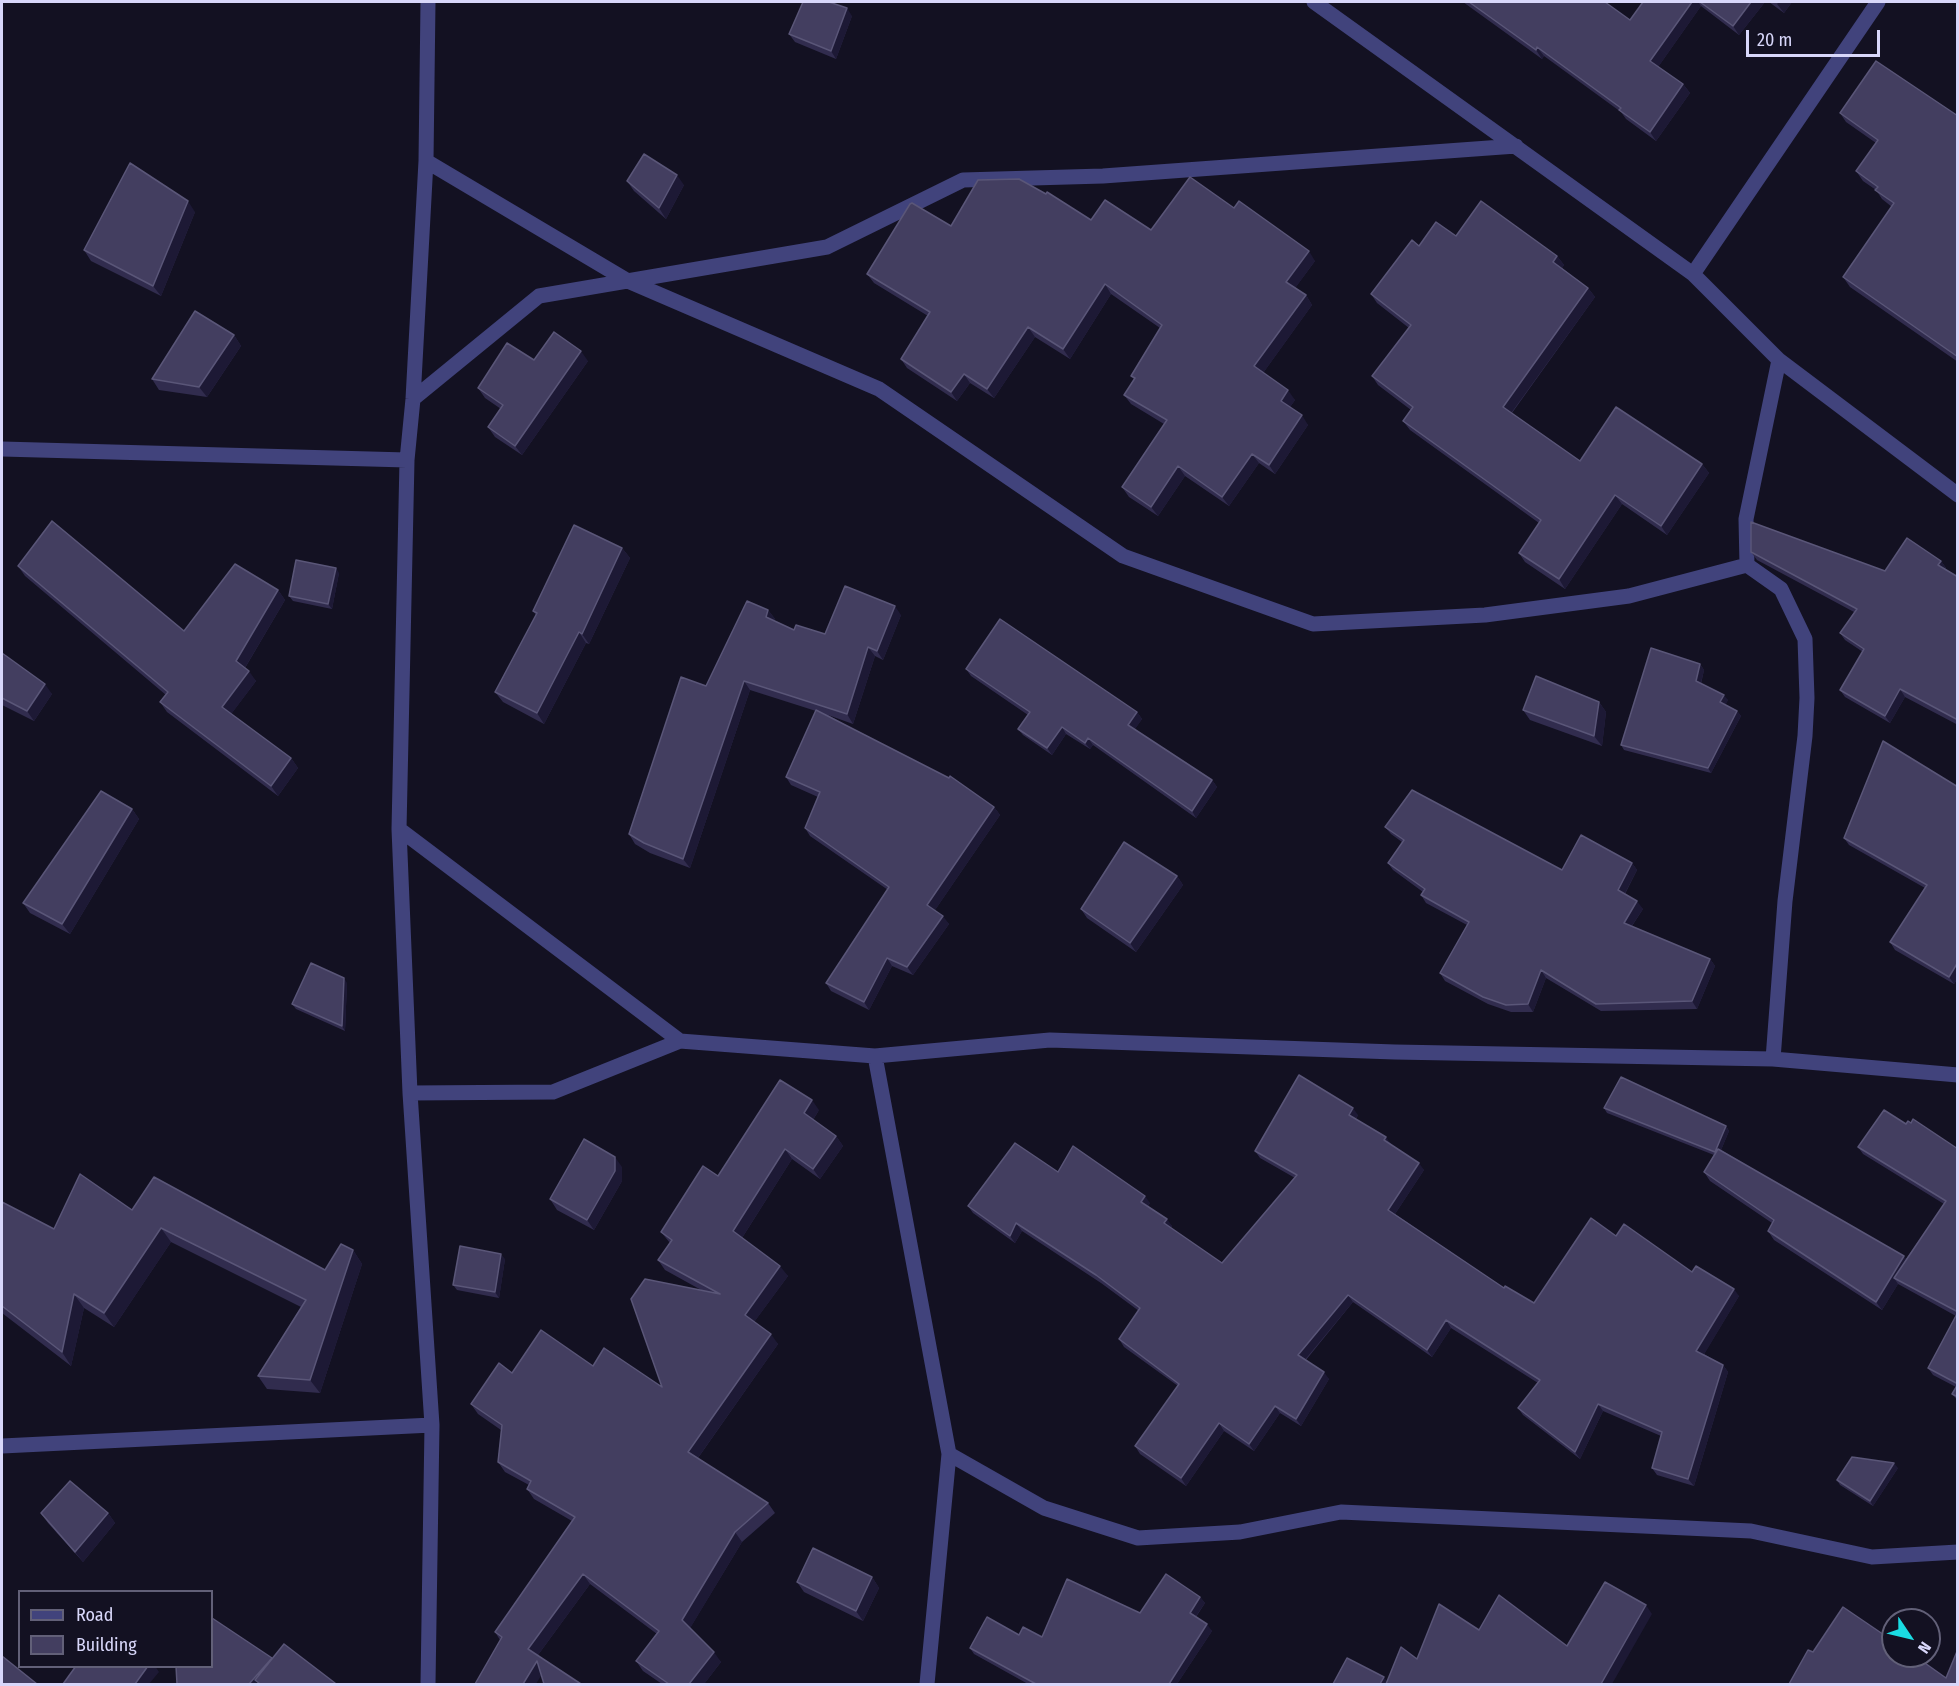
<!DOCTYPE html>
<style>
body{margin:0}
#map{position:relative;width:1959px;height:1686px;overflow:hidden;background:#131122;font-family:"Fira Sans Condensed",sans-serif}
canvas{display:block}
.frame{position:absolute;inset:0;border:3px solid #d8d7fa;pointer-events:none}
.legend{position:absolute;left:18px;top:1590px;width:195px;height:78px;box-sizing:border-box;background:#131122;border:2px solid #626078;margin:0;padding:8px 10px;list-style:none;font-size:18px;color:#d8d7fa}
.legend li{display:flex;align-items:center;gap:12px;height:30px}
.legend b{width:30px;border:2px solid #626078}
.north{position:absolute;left:1881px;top:1608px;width:60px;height:60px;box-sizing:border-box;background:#131122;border:2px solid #626078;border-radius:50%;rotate:125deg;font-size:16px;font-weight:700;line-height:24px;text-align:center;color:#d8d7fa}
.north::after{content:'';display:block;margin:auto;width:21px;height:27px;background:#1adce3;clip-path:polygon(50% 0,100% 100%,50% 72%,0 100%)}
.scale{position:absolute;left:1746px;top:30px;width:134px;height:27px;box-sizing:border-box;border:3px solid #d8d7fa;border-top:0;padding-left:8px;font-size:18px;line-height:21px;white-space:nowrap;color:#d8d7fa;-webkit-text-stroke:4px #131122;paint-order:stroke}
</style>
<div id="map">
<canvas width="1959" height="1686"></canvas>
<div class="frame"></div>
<ul class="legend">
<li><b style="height:8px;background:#41437c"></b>Road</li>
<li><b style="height:16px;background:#433e60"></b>Building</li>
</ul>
<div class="north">N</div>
<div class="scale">20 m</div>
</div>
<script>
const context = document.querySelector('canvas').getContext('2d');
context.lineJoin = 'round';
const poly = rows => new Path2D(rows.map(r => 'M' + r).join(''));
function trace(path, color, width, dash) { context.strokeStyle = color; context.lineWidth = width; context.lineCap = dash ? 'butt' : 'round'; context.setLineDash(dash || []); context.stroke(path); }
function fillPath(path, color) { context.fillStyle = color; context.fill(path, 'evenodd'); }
trace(poly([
 [1314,2,1693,274,1779,360,1958,495],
 [426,161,628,281,879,389,1123,556,1313,624,1485,615,1629,596,1747,565],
 [1693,274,1878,2],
 [413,399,539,296,827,247,963,180,1103,176,1516,146],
 [2,449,407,460],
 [399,829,680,1041],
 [875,1056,949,1454,927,1684],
 [1773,1059,1785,901,1805,736,1807,698,1805,639,1781,589,1747,565,1746,519,1779,360],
 [410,1093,553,1092,680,1041,875,1056,1050,1040,1395,1052,1773,1059,1958,1075],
 [2,1446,432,1425],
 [949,1454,1044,1508,1138,1538,1240,1532,1341,1512,1751,1531,1872,1557,1958,1552],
 [428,1684,432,1425,410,1093,399,829,407,460,413,399,426,161,428,2]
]), '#41437c', 15);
fillPath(poly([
 [1463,2,1605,2,1630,20,1643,2,1765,2,1739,35,1701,6,1658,67,1683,84,1690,93,1656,141,1626,119,1621,112,1544,56,1542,59],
 [1769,2,1792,2,1784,13],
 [852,16,836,59,795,42,789,34],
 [1840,113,1958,116,1958,362,1850,287,1843,277,1892,207,1882,199,1876,190,1863,181,1856,171,1876,143,1846,122],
 [627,181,684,185,666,219,634,191],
 [1234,208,1315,261,1295,288,1306,295,1312,305,1263,373,1295,400,1290,407,1308,425,1275,474,1259,463,1229,506,1185,476,1158,516,1129,497,1122,487,1164,424,1131,404,1124,395,1134,379,1131,376,1160,328,1111,294,1070,359,1035,337,994,398,970,383,957,401,907,368,901,359,928,316,874,283,867,274,951,226,1091,220,1151,230],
 [195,212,161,296,91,261,84,250],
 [1456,236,1557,256,1564,265,1562,268,1588,288,1595,297,1512,413,1580,461,1702,464,1709,473,1667,535,1622,504,1565,589,1525,562,1519,553,1539,523,1410,430,1403,421,1411,410,1378,385,1372,376,1409,328,1377,303,1371,294],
 [234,335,241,346,207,397,159,390,152,379],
 [534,360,588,361,522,455,495,437,488,427,501,409,485,398,478,388],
 [622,548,630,558,589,644,586,643,544,724,503,702,495,692,536,615,533,611],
 [1751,552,1885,571,1941,561,1946,568,1945,569,1958,577,1958,725,1905,697,1890,723,1845,697,1840,690,1863,652,1845,640,1840,633,1854,612,1757,560],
 [18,566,184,631,278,590,285,600,245,668,256,681,231,714,291,758,298,768,278,796,167,712,160,702,166,695,25,576],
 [339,573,332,609,293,601,289,596],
 [768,610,775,619,774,621,794,630,825,634,901,615,883,660,875,656,853,724,828,715,994,807,1000,815,935,910,949,924,913,975,892,966,869,1010,831,991,826,983,888,890,810,836,805,828,818,797,791,785,786,777,816,711,750,690,690,868,650,853,635,844,629,834,706,686],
 [2,653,52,694,34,721,2,705],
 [1700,664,1704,670,1701,684,1728,700,1725,705,1737,711,1741,716,1711,773,1624,750,1621,745],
 [966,669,1137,712,1142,719,1134,730,1212,780,1217,787,1196,818,1093,745,1090,749,1066,734,1052,755,1023,735,1018,729,1028,715,971,676],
 [1599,702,1606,712,1602,746,1530,720,1523,710],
 [1958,787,1958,978,1954,984,1895,950,1890,942,1925,888,1849,845,1844,838],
 [132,809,139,819,70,934,30,913,23,903],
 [1385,827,1562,870,1632,863,1637,870,1625,894,1643,909,1632,926,1710,959,1715,966,1697,1009,1601,1011,1546,978,1533,1012,1511,1012,1488,1004,1445,981,1440,973,1467,925,1426,903,1421,895,1423,892,1393,870,1388,863,1402,842,1391,834],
 [1177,876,1183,885,1136,952,1087,918,1081,909],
 [347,983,345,1031,296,1009,292,1004],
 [1604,1108,1726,1126,1729,1131,1721,1150,1906,1259,1944,1204,1863,1154,1858,1147,1906,1124,1958,1149,1958,1401,1952,1394,1956,1387,1933,1375,1928,1368,1956,1316,1898,1284,1882,1310,1774,1240,1768,1231,1772,1223,1710,1181,1704,1172,1714,1155,1607,1113],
 [819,1110,813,1120,836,1136,843,1146,820,1179,792,1159,742,1238,788,1276,754,1322,778,1344,698,1458,768,1503,775,1513,742,1542,690,1628,721,1662,704,1684,662,1684,643,1671,636,1661,657,1634,590,1584,538,1655,542,1676,500,1640,495,1632,572,1521,534,1499,527,1489,529,1485,505,1472,498,1462,501,1430,478,1414,471,1404,512,1373,593,1366,662,1387,703,1291,665,1270,658,1260,670,1243,661,1232,718,1176],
 [1358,1115,1356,1119,1391,1144,1424,1170,1395,1214,1504,1288,1534,1303,1616,1236,1692,1272,1739,1296,1704,1354,1723,1365,1728,1372,1694,1486,1657,1475,1652,1468,1661,1436,1603,1411,1580,1459,1523,1415,1518,1408,1538,1383,1451,1328,1432,1357,1353,1302,1306,1360,1329,1379,1301,1426,1280,1413,1254,1451,1224,1431,1186,1486,1140,1454,1135,1446,1178,1386,1124,1347,1119,1339,1139,1311,1101,1283,1022,1231,1015,1243,973,1213,968,1206,1058,1172,1150,1203,1148,1206,1172,1226,1171,1228,1222,1263,1295,1178,1260,1158,1255,1151],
 [622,1167,622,1181,594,1230,557,1210,550,1199],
 [2,1202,54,1229,132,1210,325,1270,353,1250,362,1264,320,1393,267,1389,258,1376,301,1307,171,1242,114,1327,84,1308,71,1366,2,1313],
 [505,1259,499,1298,457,1290,453,1285],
 [1898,1468,1873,1506,1840,1485,1837,1480],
 [41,1513,108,1513,115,1523,83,1562,48,1523],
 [872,1577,879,1588,863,1621,804,1592,797,1582],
 [1200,1597,1205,1603,1196,1617,1212,1631,1177,1684,1028,1684,974,1654,970,1648,1019,1635,1042,1637]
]), '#312c4e');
fillPath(poly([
 [1692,2,1698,2,1701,6,1656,70,1650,61],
 [1751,2,1765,2,1739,35,1733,26],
 [1779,2,1792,2,1784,13,1777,4],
 [847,8,852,16,836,59,831,51],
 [1537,47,1544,56,1542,59,1536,50],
 [1683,84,1690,93,1656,141,1650,132],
 [677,175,684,185,666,219,659,208],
 [188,201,195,212,161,296,153,286],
 [1309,251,1315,261,1293,291,1286,282],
 [1557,256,1564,265,1560,271,1553,262],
 [1105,284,1111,294,1070,359,1063,349],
 [1588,288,1595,297,1509,416,1503,407],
 [1306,295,1312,305,1261,376,1254,366],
 [1028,327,1035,337,994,398,987,389],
 [234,335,241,346,207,397,199,387],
 [581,351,588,361,522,455,515,446],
 [964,374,970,383,957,401,951,392],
 [1288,390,1295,400,1288,410,1281,401],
 [1302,415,1308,425,1275,474,1269,465],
 [1252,454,1259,463,1229,506,1222,497],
 [1702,464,1709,473,1667,535,1661,526],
 [1178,466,1185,476,1158,516,1151,507],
 [1615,495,1622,504,1565,589,1559,579],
 [622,548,630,558,589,644,582,634],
 [1941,561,1946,568,1943,572,1938,565],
 [336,568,339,573,332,609,328,604],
 [278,590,285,600,243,671,236,661],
 [895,606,901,615,883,660,877,651],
 [768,610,775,619,772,626,766,617],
 [579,632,586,643,544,724,537,713],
 [868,647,875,656,853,724,847,714],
 [1700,664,1704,670,1700,687,1696,681],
 [249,671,256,681,229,717,222,707],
 [744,681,750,690,690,868,683,859],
 [45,684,52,694,34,721,27,711],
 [1900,689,1905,697,1890,723,1885,716],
 [1724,695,1728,700,1724,708,1720,702],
 [1599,702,1606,712,1602,746,1594,736],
 [1737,711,1741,716,1711,773,1708,768],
 [1137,712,1142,719,1133,732,1128,725],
 [1062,727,1066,734,1052,755,1047,748],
 [1088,738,1093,745,1090,749,1085,743],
 [291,758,298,768,278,796,271,786],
 [1212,780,1217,787,1196,818,1192,811],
 [994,807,1000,815,933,913,927,905],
 [132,809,139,819,70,934,62,924],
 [1632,863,1637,870,1623,897,1618,890],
 [1177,876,1183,885,1136,952,1130,943],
 [1637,901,1643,909,1629,930,1624,923],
 [943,916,949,924,913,975,907,967],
 [887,958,892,966,869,1010,864,1002],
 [1710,959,1715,966,1697,1009,1692,1001],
 [1958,962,1958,978,1954,984,1949,977],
 [1541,970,1546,978,1533,1012,1528,1004],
 [344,978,347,983,345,1031,342,1026],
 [812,1100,819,1110,811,1123,804,1113],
 [1353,1108,1358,1115,1354,1122,1349,1115],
 [1726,1126,1729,1131,1718,1157,1715,1152],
 [836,1136,843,1146,820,1179,813,1169],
 [1386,1137,1391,1144,1389,1147,1384,1140],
 [785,1149,792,1159,740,1241,733,1231],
 [615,1157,622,1167,622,1181,594,1230,587,1220],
 [1419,1163,1424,1170,1393,1217,1388,1210],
 [1145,1196,1150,1203,1146,1209,1141,1202],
 [1167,1219,1172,1226,1169,1230,1164,1223],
 [1016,1223,1022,1231,1015,1243,1010,1236],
 [161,1228,171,1242,114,1327,104,1313],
 [353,1250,362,1264,320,1393,310,1380],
 [501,1254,505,1259,499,1298,495,1292],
 [1904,1256,1910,1264,1894,1278,1898,1284,1882,1310,1876,1302],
 [780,1266,788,1276,752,1325,745,1315],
 [1734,1289,1739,1296,1702,1358,1696,1351],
 [74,1294,84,1308,71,1366,62,1352],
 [1348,1295,1353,1302,1303,1362,1298,1355],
 [1446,1320,1451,1328,1432,1357,1427,1350],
 [771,1334,778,1344,695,1462,688,1452],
 [1723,1365,1728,1372,1694,1486,1688,1479],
 [1324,1372,1329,1379,1301,1426,1296,1419],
 [1598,1404,1603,1411,1580,1459,1575,1452],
 [1275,1406,1280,1413,1254,1451,1249,1444],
 [1219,1423,1224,1431,1186,1486,1181,1478],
 [1894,1463,1898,1468,1873,1506,1870,1501],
 [108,1513,115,1523,83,1562,75,1552],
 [735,1532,742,1542,689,1630,682,1620],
 [583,1574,590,1584,535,1659,528,1649],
 [872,1577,879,1588,863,1621,856,1611],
 [1200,1597,1205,1603,1194,1619,1190,1613],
 [1646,1605,1652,1614,1612,1684,1601,1684],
 [1207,1624,1212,1631,1177,1684,1169,1684],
 [714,1652,721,1662,704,1684,689,1684],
 [272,1658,255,1680,257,1684,249,1684],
 [537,1661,544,1671,536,1684,523,1684],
 [148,1666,155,1666,159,1672,149,1684,135,1684],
 [1384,1677,1389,1684,1380,1684]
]), '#1d1935');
const building = poly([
 [803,2,829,2,847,8,831,51,789,34,803,2],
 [1469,2,1605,2,1630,20,1643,2,1692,2,1650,61,1683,84,1650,132,1619,110,1621,108,1537,47,1536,50,1469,2],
 [1700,2,1751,2,1733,26,1700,2],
 [1876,61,1958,116,1958,357,1843,277,1894,203,1875,190,1878,187,1856,171,1878,140,1840,113,1876,61],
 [644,154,677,175,659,208,627,181,644,154],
 [130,163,188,201,153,286,84,250,130,163],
 [1190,177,1234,208,1239,201,1309,251,1286,282,1306,295,1254,366,1288,390,1281,401,1302,415,1269,465,1252,454,1222,497,1178,466,1151,507,1122,487,1167,420,1124,395,1135,378,1131,376,1162,325,1105,284,1063,349,1028,327,987,389,964,374,951,392,901,359,930,312,867,274,910,204,912,203,951,226,978,180,1019,179,1046,194,1047,192,1091,220,1105,200,1151,230,1190,177],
 [1481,201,1557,256,1553,262,1588,288,1503,407,1580,461,1616,407,1702,464,1661,526,1615,495,1559,579,1519,553,1541,520,1403,421,1413,407,1372,376,1411,325,1371,294,1412,240,1419,246,1436,222,1456,236,1481,201],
 [195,311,234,335,199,387,152,379,195,311],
 [554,332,581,351,515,446,488,427,503,405,478,388,507,343,534,360,554,332],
 [52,521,184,631,235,564,278,590,236,661,249,671,222,707,291,758,271,786,160,702,168,692,18,566,52,521],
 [1751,522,1885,571,1907,538,1941,561,1938,565,1958,577,1958,720,1900,689,1885,716,1840,690,1864,649,1840,633,1857,609,1751,552,1751,522],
 [574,525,622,548,582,634,579,632,537,713,495,692,537,613,533,611,574,525],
 [296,560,336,568,328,604,289,596,296,560],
 [845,586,895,606,877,651,868,647,847,714,744,681,683,859,644,843,629,834,681,677,706,686,747,601,768,610,766,617,794,630,796,625,825,634,845,586],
 [1000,619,1137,712,1128,725,1212,780,1192,811,1088,738,1085,743,1062,727,1047,748,1018,729,1030,712,966,669,1000,619],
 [1651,648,1700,664,1696,681,1724,695,1720,702,1737,711,1708,768,1621,745,1651,648],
 [2,653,45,684,27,711,2,698,2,653],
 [1536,676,1599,702,1594,736,1523,710,1536,676],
 [816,710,949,778,950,776,994,807,927,905,943,916,907,967,887,958,864,1002,826,983,889,887,805,828,820,792,786,777,816,710],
 [1883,741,1958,787,1958,962,1949,977,1890,942,1927,885,1844,838,1883,741],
 [1412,790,1562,870,1581,835,1632,863,1618,890,1637,901,1624,923,1710,959,1692,1001,1596,1004,1541,970,1528,1004,1506,1005,1483,997,1440,973,1469,922,1421,895,1425,889,1388,863,1404,840,1385,827,1412,790],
 [101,791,132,809,62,924,23,903,101,791],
 [1124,842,1177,876,1130,943,1081,909,1124,842],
 [311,963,344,978,342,1026,292,1004,311,963],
 [1299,1075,1353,1108,1349,1115,1386,1137,1384,1140,1419,1163,1388,1210,1504,1288,1505,1286,1534,1303,1591,1218,1616,1236,1624,1224,1692,1272,1696,1266,1734,1289,1696,1351,1723,1365,1688,1479,1652,1468,1662,1432,1598,1404,1575,1452,1518,1408,1540,1380,1446,1320,1427,1350,1348,1295,1298,1355,1324,1372,1296,1419,1275,1406,1249,1444,1219,1423,1181,1478,1135,1446,1179,1384,1119,1339,1140,1308,1096,1275,1016,1223,1010,1236,968,1206,1015,1143,1058,1172,1073,1146,1145,1196,1141,1202,1167,1219,1164,1223,1222,1263,1297,1175,1255,1151,1299,1075],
 [1621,1077,1726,1126,1715,1152,1604,1108,1621,1077],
 [780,1080,812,1100,804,1113,836,1136,813,1169,785,1149,733,1231,780,1266,745,1315,771,1334,688,1452,768,1503,735,1532,682,1620,714,1652,689,1684,669,1684,636,1661,659,1631,583,1574,528,1649,581,1684,544,1684,537,1661,523,1684,475,1684,502,1637,495,1632,575,1517,527,1489,531,1481,498,1462,502,1425,471,1404,499,1363,512,1373,541,1330,593,1366,604,1348,662,1387,631,1299,645,1279,720,1294,658,1260,672,1240,661,1232,703,1166,718,1176,780,1080],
 [1884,1110,1906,1124,1908,1121,1911,1123,1913,1119,1958,1149,1958,1312,1894,1278,1946,1201,1858,1147,1884,1110],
 [584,1139,615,1157,615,1171,587,1220,550,1199,584,1139],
 [1718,1149,1904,1256,1876,1302,1768,1231,1774,1220,1704,1172,1718,1149],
 [80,1174,132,1210,154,1177,325,1270,341,1244,353,1250,310,1380,258,1376,306,1300,161,1228,104,1313,74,1294,62,1352,2,1306,2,1202,54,1229,80,1174],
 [460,1246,501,1254,495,1292,453,1285,460,1246],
 [1958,1312,1958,1384,1928,1368,1958,1312],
 [1958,1384,1958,1397,1952,1394,1958,1384],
 [1852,1457,1894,1463,1870,1501,1837,1480,1852,1457],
 [70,1481,108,1513,75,1552,41,1513,70,1481],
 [813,1548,872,1577,856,1611,797,1582,813,1548],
 [1166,1574,1200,1597,1190,1613,1207,1624,1169,1684,1036,1684,970,1648,987,1617,1019,1635,1023,1627,1042,1637,1067,1579,1140,1613,1166,1574],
 [1605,1582,1646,1605,1601,1684,1386,1684,1401,1647,1417,1659,1439,1604,1479,1630,1499,1595,1567,1646,1605,1582],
 [1843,1607,1893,1641,1893,1656,1915,1656,1946,1678,1958,1649,1958,1684,1789,1684,1808,1650,1813,1652,1843,1607],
 [212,1618,272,1658,249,1684,177,1684,176,1666,212,1666,212,1618],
 [284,1644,335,1683,334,1684,260,1684,255,1680,284,1644],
 [2,1656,37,1684,2,1684,2,1656],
 [1347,1658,1384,1677,1380,1684,1333,1684,1347,1658],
 [76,1666,148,1666,135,1684,63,1684,76,1666]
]);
fillPath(building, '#433e60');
trace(building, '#5a5678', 1.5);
</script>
